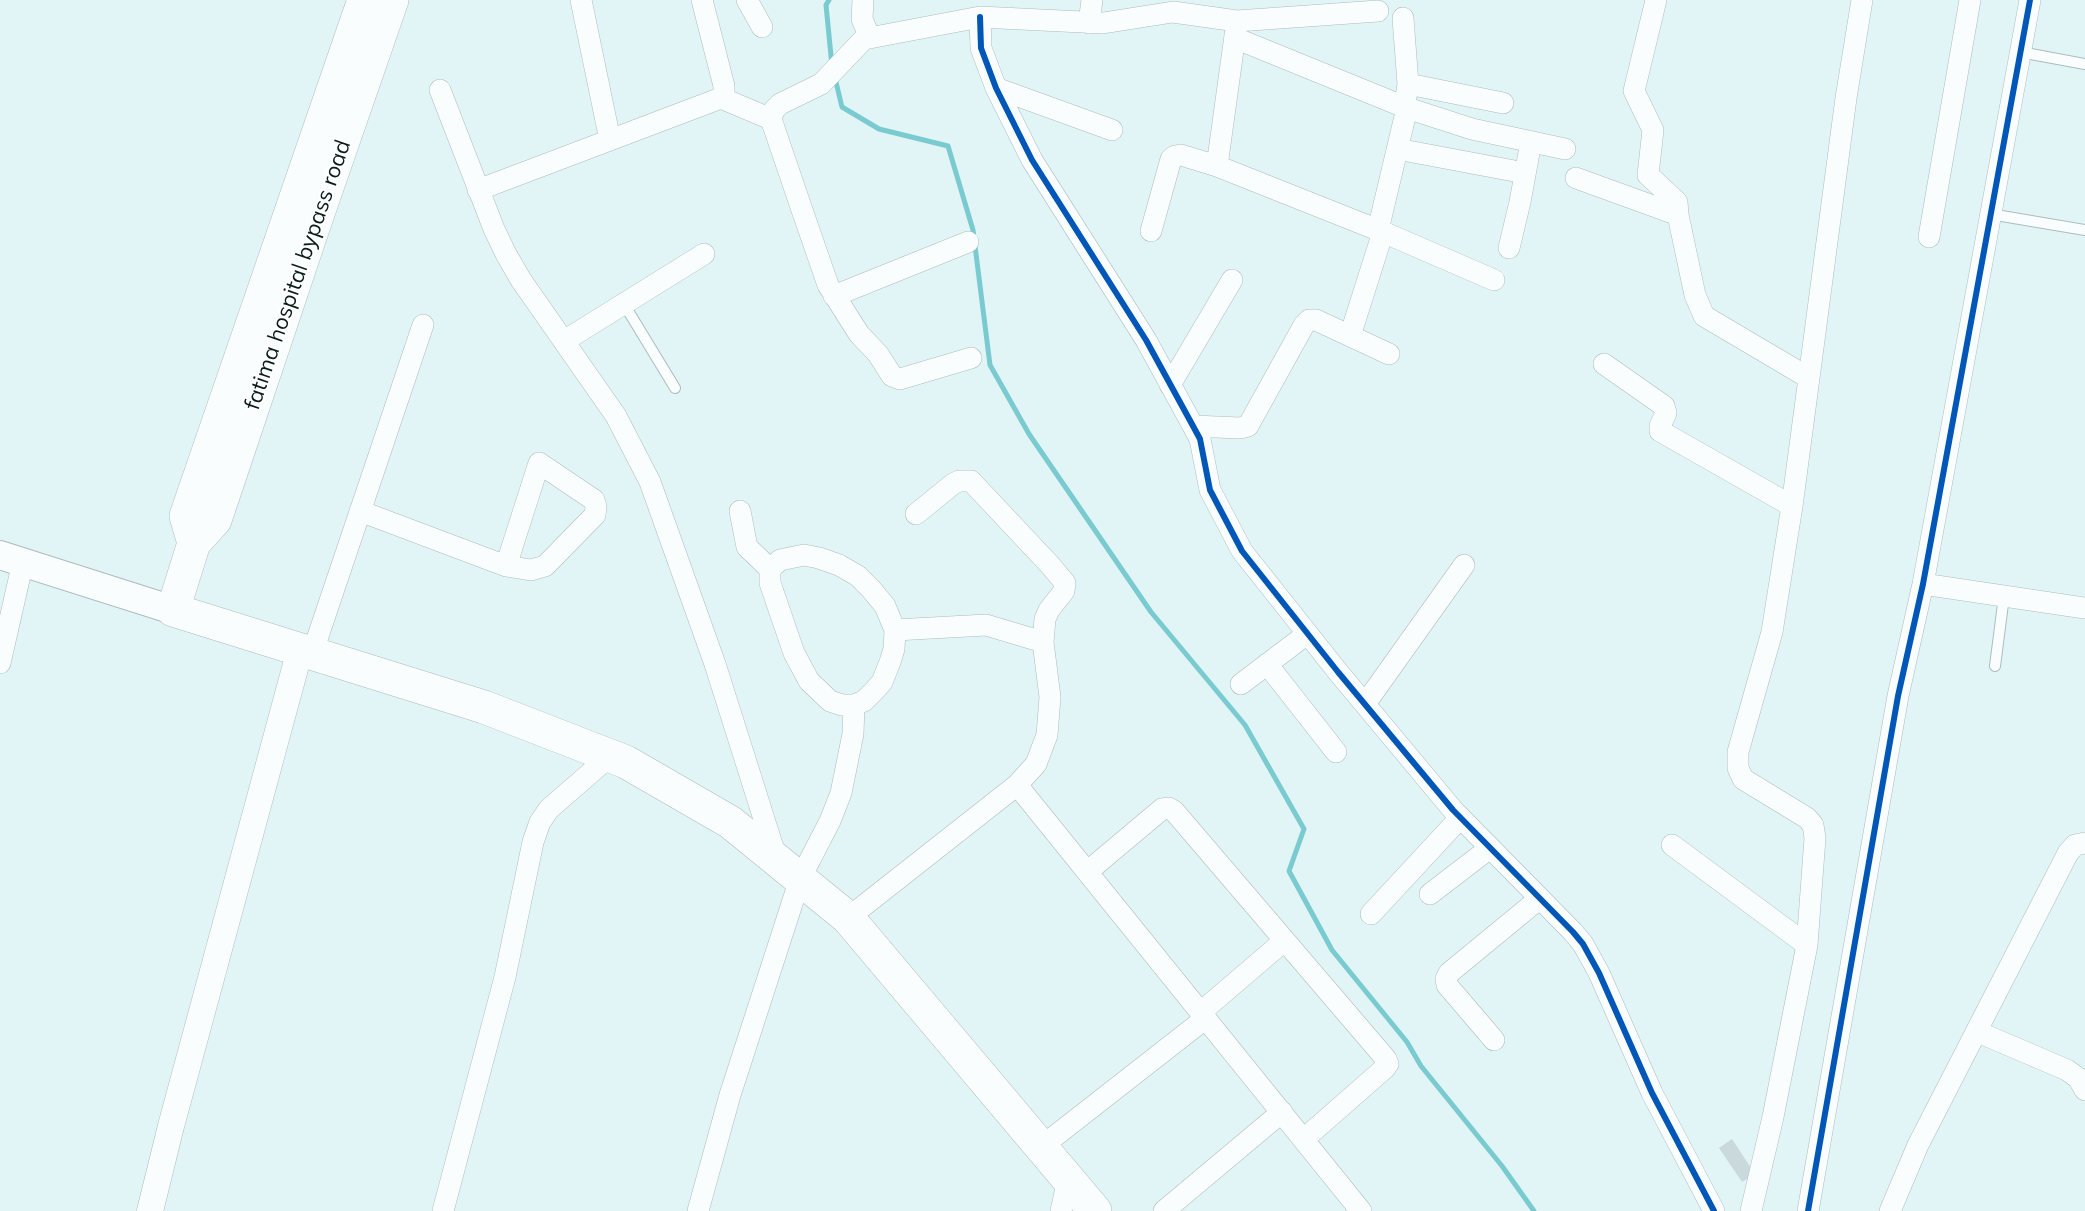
<!DOCTYPE html>
<style>
body{margin:0}
canvas{display:block;background:#e1f4f6}
</style>
<canvas width="2085" height="1211"></canvas>
<script>
const context = document.querySelector('canvas').getContext('2d');
context.lineJoin = 'round';
const poly = rows => new Path2D(rows.map(r => 'M' + r).join(''));
function trace(path, color, width, dash) { context.strokeStyle = color; context.lineWidth = width; context.lineCap = dash ? 'butt' : 'round'; context.setLineDash(dash || []); context.stroke(path); }
function fillPath(path, color) { context.fillStyle = color; context.fill(path, 'evenodd'); }
function write(font, color, halo, rows, align = 'center') {
  context.font = font + ' Mulish,sans-serif'; context.lineWidth = 4.5; context.setLineDash([]); context.textBaseline = 'middle'; context.strokeStyle = halo; context.fillStyle = color; for (const [text, x, y, turn = 0] of rows) {
    context.save(); context.translate(x, y); context.rotate((+turn || 0) * Math.PI / 180); context.textAlign = isNaN(turn) ? turn : align; if (halo) context.strokeText(text, 0, 0); context.fillText(text, 0, 0); context.restore();
  }
}
trace(poly([
 [829,0,826,5,832,66],
 [835,78,842,107,879,129,948,146,973,230,990,365,1029,434,1151,612,1245,725,1304,829,1289,871,1332,950,1407,1042,1421,1066,1502,1166,1534,1211]
]), '#79cbd0', 5);
fillPath(poly([
 [1732,1139,1755,1174,1742,1182,1719,1148]
]), '#cadadc');
const service = poly([
 [2020,52,2085,64],
 [1990,214,2085,230],
 [624,304,675,388],
 [1995,666,2004,596]
]);
const minor = poly([
 [581,0,610,140],
 [747,0,762,27],
 [863,0,862,19,870,38],
 [1656,0,1634,91,1653,130,1648,175,1677,202,1678,215],
 [980,17,981,48,996,88,1032,160,1146,340,1193,426,1200,439,1210,490,1242,551,1338,672,1453,810,1573,932,1583,944,1599,973,1652,1093,1714,1211],
 [1403,18,1408,84,1406,97],
 [1237,21,1217,166,1383,232,1494,280],
 [1089,23,1092,0],
 [1235,38,1407,108,1472,129,1565,149],
 [1408,84,1503,103],
 [996,88,1112,130],
 [440,90,494,229,506,254,521,280,616,416,650,482,715,664,776,857],
 [721,98,771,119],
 [1397,149,1525,173],
 [1576,178,1678,215,1695,295,1704,316,1809,378,1792,506,1772,632,1738,752,1738,768,1743,779,1807,818,1813,825,1815,838,1807,945,1773,1117,1751,1211],
 [478,190,721,98,724,93,724,86,702,0],
 [1378,230,1407,108],
 [1151,231,1171,159,1175,156,1181,155,1217,166],
 [1929,237,1970,0],
 [1509,248,1520,202,1531,142],
 [834,296,968,242],
 [1350,336,1383,232],
 [564,341,704,254],
 [971,358,900,379,892,376,878,354,859,334,828,285,801,207,771,119,774,110,780,104,821,84,864,39,980,17,1103,23,1173,12,1237,21,1378,11],
 [1604,364,1664,406,1666,413,1660,426,1660,431,1792,506],
 [1809,378,1846,98,1862,0],
 [1170,385,1232,280],
 [1193,426,1240,428,1248,426,1304,325,1309,320,1316,320,1389,354],
 [360,511,506,566,539,463,594,500,596,507,595,515,545,566,531,570,506,566],
 [740,511,747,547,770,569],
 [1923,584,2085,608],
 [895,630,894,649,890,662,882,682,875,690,864,701,854,705,842,705,830,701,809,681,794,653,770,583,770,569,780,560,804,555,819,558,839,565,858,576,871,589,885,606,895,630,986,625,1043,642],
 [312,654,423,325],
 [0,663,23,562],
 [1267,664,1336,752],
 [1241,684,1307,634],
 [1365,704,1464,565],
 [1017,785,1361,1211],
 [1672,845,1807,945],
 [1087,872,1162,809,1169,808,1174,811,1386,1059,1388,1064,1385,1068,1304,1139],
 [1430,894,1490,848],
 [1371,914,1460,818],
 [848,918,1017,785,1036,764,1047,735,1050,697,1043,642,1045,619,1049,610,1064,591,1065,583,1050,565,971,481,959,481,953,484,916,514],
 [1201,1012,1284,941],
 [1978,1032,2067,1070,2078,1078,2085,1090],
 [1494,1040,1447,985,1446,979,1449,973,1539,899],
 [1041,1147,1206,1018],
 [443,1211,505,977,533,842,540,822,549,809,610,756],
 [698,1211,730,1095,800,879,830,821,841,793,853,734,854,705],
 [1061,1211,1068,1179],
 [1164,1211,1282,1112],
 [1808,1211,1898,696,1923,584,2030,0],
 [1890,1211,1918,1145,2068,853,2075,845,2085,843]
]);
const tertiary = poly([
 [150,1211,171,1126,300,650]
]);
const secondary = poly([
 [0,555,173,610]
]);
const trunk = poly([
 [392,0,314,225,215,520,194,543,173,610,484,707,626,762,730,822,848,918,1095,1211],
 [194,543,186,516,364,0]
]);
trace(service, '#acbcbe', 12);
trace(minor, '#acbcbe', 22);
trace(tertiary, '#acbcbe', 27);
trace(secondary, '#acbcbe', 30);
trace(trunk, '#acbcbe', 34);
trace(service, '#fafdfe', 10);
trace(minor, '#fafdfe', 21);
trace(tertiary, '#fafdfe', 26);
trace(secondary, '#fafdfe', 28);
trace(trunk, '#fafdfe', 33);
trace(poly([
 [980,17,981,48,996,88,1032,160,1146,340,1193,426,1200,439,1210,490,1242,551,1338,672,1453,810,1573,932,1583,944,1599,973,1652,1093,1714,1211],
 [1808,1211,1898,696,1923,584,2030,0]
]), '#0057b8', 6);
write('22px', '#0a1b1b', '#fff', [
 ["fatima hospital bypass road",298,275,-71]
]);
</script>
